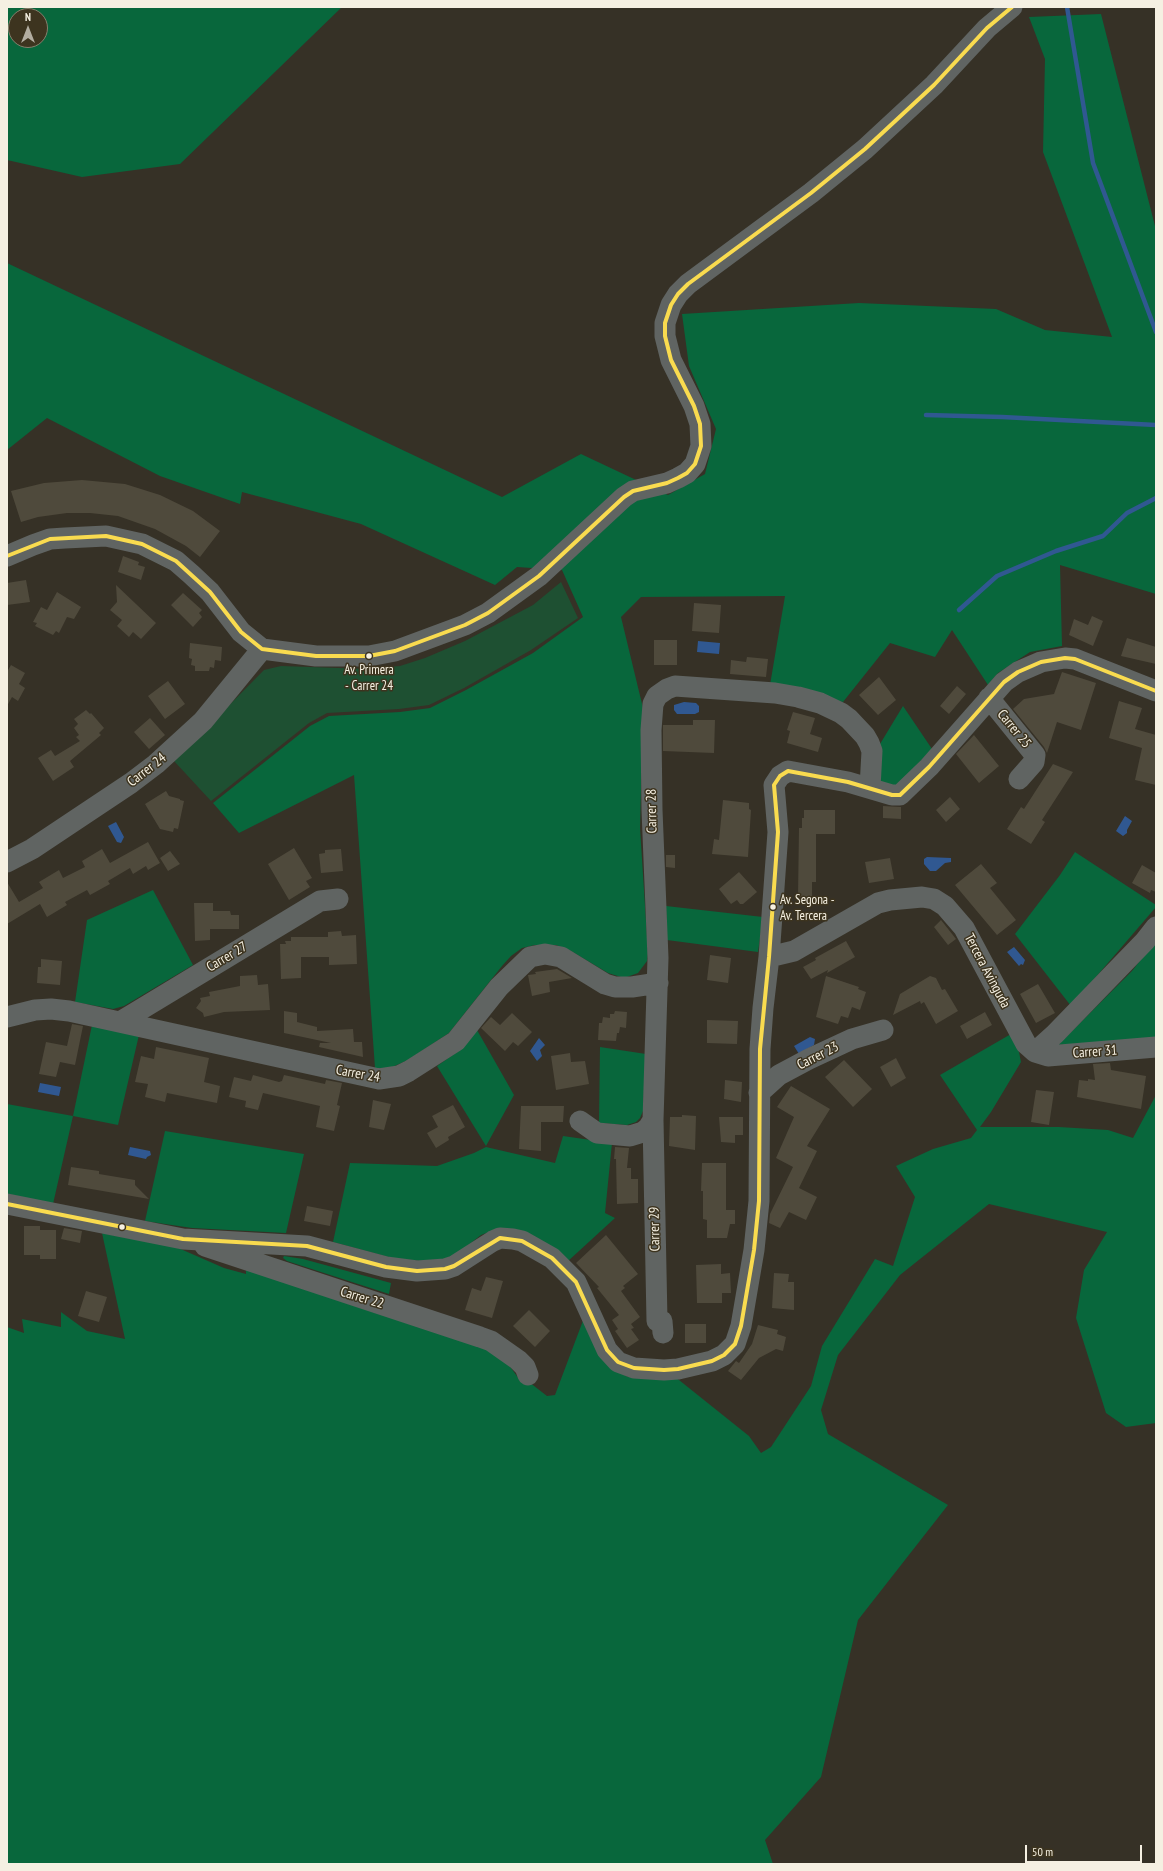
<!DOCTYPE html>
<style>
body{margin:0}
#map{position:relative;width:1163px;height:1871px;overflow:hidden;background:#363126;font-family:"PT Sans Narrow",sans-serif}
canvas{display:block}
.frame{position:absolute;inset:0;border:8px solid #f5f0e2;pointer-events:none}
.north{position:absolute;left:8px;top:8px;width:40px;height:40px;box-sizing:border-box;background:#3d341f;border:1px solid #877f6d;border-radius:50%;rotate:0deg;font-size:11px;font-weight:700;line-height:16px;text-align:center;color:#f5f0e2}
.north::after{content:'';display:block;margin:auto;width:14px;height:18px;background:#b2ada0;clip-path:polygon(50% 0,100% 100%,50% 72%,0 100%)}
.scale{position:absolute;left:1025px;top:1845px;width:117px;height:18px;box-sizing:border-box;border:2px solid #f5f0e2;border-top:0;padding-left:5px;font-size:12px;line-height:14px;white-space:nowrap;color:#f5f0e2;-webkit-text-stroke:3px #3d341f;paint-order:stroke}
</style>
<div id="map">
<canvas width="1163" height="1871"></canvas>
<div class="frame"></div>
<div class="north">N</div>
<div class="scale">50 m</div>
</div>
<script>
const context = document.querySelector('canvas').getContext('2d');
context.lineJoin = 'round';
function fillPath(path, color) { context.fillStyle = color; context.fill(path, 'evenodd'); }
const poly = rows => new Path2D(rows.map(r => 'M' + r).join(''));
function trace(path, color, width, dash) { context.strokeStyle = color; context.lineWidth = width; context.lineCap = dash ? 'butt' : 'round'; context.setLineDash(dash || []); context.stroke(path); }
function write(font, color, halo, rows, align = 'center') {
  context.font = font + ' "PT Sans Narrow",sans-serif'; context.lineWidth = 3; context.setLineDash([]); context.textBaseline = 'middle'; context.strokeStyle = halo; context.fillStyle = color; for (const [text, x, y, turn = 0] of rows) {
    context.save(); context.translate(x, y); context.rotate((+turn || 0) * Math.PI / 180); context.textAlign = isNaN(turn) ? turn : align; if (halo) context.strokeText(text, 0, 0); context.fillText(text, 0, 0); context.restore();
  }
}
fillPath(poly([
 [561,582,578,618,531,650,464,688,429,705,399,709,327,713,309,723,211,801,174,761,264,670,281,666,367,669,400,666,425,658,465,641,533,605]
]), '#1e5032');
fillPath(poly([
 [7,7,342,7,180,164,82,177,7,160],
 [16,16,40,16,40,40,16,40],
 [1101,14,1156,230,1156,594,1060,565,1062,646,1030,652,998,673,988,685,952,630,935,657,890,643,843,702,770,685,785,596,641,597,621,617,643,708,640,828,648,953,647,961,638,973,624,978,608,973,571,951,556,945,535,945,522,948,511,956,502,966,449,1033,408,1060,390,1068,375,1068,354,775,239,833,213,803,310,726,329,716,400,712,430,708,466,690,533,653,583,617,562,570,517,567,495,585,361,524,242,492,240,504,160,476,47,418,7,450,7,263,502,497,581,454,668,495,705,474,716,429,689,366,682,314,859,303,996,309,1045,330,1112,337,1043,152,1045,59,1029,17],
 [903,706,932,749,897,786,883,783,881,781,880,744],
 [1075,852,1156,905,1156,907,1071,1006,1015,934,1060,875],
 [153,890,193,965,124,1006,113,1009,75,1002,87,920],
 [666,906,763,917,758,952,667,940],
 [1156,940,1156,1039,1058,1045,1132,971],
 [92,1025,139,1035,118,1125,73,1116,53,1204,7,1194,7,1104,73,1116],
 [477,1030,514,1095,486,1146,437,1066,457,1052],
 [1011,1034,1019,1052,1021,1062,991,1112,980,1127,1059,1127,1108,1130,1133,1138,1156,1095,1156,1423,1126,1427,1106,1413,1076,1318,1084,1270,1107,1232,989,1204,900,1275,838,1355,821,1410,828,1434,948,1505,858,1620,821,1777,765,1840,773,1864,7,1864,7,1327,24,1333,22,1319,61,1327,61,1312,87,1331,125,1339,102,1233,176,1247,224,1268,246,1274,246,1269,501,1354,519,1379,529,1382,547,1396,555,1395,584,1318,610,1367,628,1377,674,1376,749,1436,761,1453,771,1447,811,1386,822,1346,875,1259,893,1266,915,1197,896,1166,933,1149,971,1138,977,1130,940,1075],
 [600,1047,646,1054,643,1111,640,1118,636,1122,627,1125,599,1123],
 [165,1131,304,1154,286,1233,192,1228,145,1221],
 [563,1136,612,1143,605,1213,615,1218,567,1262,489,1232,481,1235,457,1254,445,1259,421,1261,392,1258,333,1242,350,1163,437,1166,474,1153,486,1147,555,1163],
 [284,1256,303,1259,391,1283,389,1294,287,1261,283,1258]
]), '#08673c');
fillPath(poly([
 [698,641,720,643,719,654,697,652],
 [684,702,696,703,699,706,699,712,695,714,677,714,674,710,674,705],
 [1125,816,1132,821,1127,830,1127,833,1123,836,1116,831],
 [116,822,124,837,121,843,117,842,108,826],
 [927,857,951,858,951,862,945,863,936,871,930,871,924,864,924,859],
 [1014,947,1025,960,1023,965,1021,964,1019,966,1007,952],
 [810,1037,815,1039,814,1045,799,1054,794,1046],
 [539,1038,545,1045,540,1050,542,1056,537,1061,530,1051],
 [40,1083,61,1087,59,1096,38,1092],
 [130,1147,150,1151,151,1155,147,1157,146,1159,128,1155]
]), '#305891');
trace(poly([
 [1067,7,1093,163,1156,332],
 [926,415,1002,417,1156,425],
 [959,610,997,576,1056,551,1103,536,1127,513,1156,498]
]), '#305891', 4.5);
fillPath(poly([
 [82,480,125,484,160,495,193,511,220,531,200,557,186,546,155,529,118,516,90,513,67,513,38,517,21,522,11,491,44,483],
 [123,556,139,562,138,565,145,567,141,580,118,572],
 [26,580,30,602,7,605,7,583],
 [116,585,156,623,141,639,133,632,129,637,117,626,122,620,110,610,117,602],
 [57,592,81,607,74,619,67,617,59,633,56,631,53,635,35,626,37,623,33,622,41,607,47,610],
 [183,593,202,610,199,613,202,617,193,627,171,605],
 [694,603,721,605,719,633,692,631],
 [1092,616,1103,621,1093,646,1069,635,1074,619,1088,625],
 [1127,638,1156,647,1156,664,1121,656],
 [654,640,677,640,677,665,654,665],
 [190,643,222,647,221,661,215,660,214,668,210,667,209,671,195,671,195,666,191,665,192,659,189,658],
 [747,657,768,659,766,677,730,674,731,660,746,662],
 [11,665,25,673,19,684,25,688,18,701,12,697,7,706,7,672],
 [1062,672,1096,683,1081,730,1057,722,1047,753,1044,747,1013,709,1024,699,1054,694],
 [879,677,896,700,878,715,859,695],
 [168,681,185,704,165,719,148,696],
 [957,686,966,694,949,714,940,706],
 [1119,701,1142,708,1135,729,1156,735,1156,785,1135,780,1142,748,1109,738],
 [86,710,90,714,91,713,104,728,99,733,101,735,70,761,74,767,53,781,38,758,51,750,55,756,80,741,76,737,79,735,74,728,78,724,74,719],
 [793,712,815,718,810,734,822,738,818,752,787,743,790,731,787,730],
 [150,718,165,735,149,749,134,732],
 [693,720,715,720,714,753,663,751,663,725,693,725],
 [974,735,999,766,979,783,956,754],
 [1053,764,1073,772,1042,820,1045,822,1031,844,1007,829,1021,807,1024,809],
 [166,791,169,796,180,799,180,800,184,801,178,829,174,828,173,832,160,829,145,804],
 [950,797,960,809,946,822,936,810],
 [723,800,749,803,749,809,751,810,748,857,712,854,714,839,719,840],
 [883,806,901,807,901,819,883,818],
 [804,810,835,810,835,834,816,834,816,882,812,882,812,897,798,897,799,828,802,828,802,818,804,818],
 [148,842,160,863,148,870,146,866,133,874,130,868,108,881,110,884,90,895,87,890,65,902,67,905,47,917,40,904,7,924,7,882,19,902,43,888,39,882,59,870,63,878,85,867,82,861,102,849,110,863],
 [294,848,312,878,306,881,310,887,289,900,268,864],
 [341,849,343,871,321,873,319,854,325,853,325,850],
 [170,851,180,864,168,871,160,858],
 [666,855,675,855,675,868,666,867],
 [890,858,894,879,869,883,865,862],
 [981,864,997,883,990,888,1016,920,997,935,955,885],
 [1142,865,1156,873,1156,892,1151,890,1150,893,1132,883],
 [739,872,757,892,743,904,740,904,737,900,731,904,719,889],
 [194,903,213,903,213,911,230,911,231,915,239,915,239,929,210,929,210,940,195,941],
 [941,920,956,939,948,945,934,927],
 [341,931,342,936,356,935,357,964,329,965,329,957,301,957,301,978,281,979,280,944,286,944,285,941,291,941,291,937,328,937,328,932],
 [846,941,855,957,827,973,828,970,811,979,803,967,816,960,815,958],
 [710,955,731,958,728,983,707,980],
 [41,959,62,961,60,985,37,983,38,967,41,967],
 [557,969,572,978,549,982,550,992,532,996,528,975,536,974,535,972],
 [257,975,258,985,268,984,270,1010,224,1012,204,1017,203,1013,196,1008,201,1001,200,998,210,996,209,992,240,986,240,976],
 [826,976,859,987,858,989,866,992,860,1010,852,1007,848,1018,841,1016,838,1024,816,1017],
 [930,976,936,978,942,990,945,989,958,1011,936,1024,924,1002,921,1004,920,1001,893,1015,900,994],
 [1038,984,1055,1013,1036,1023,1020,994],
 [284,1011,297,1013,297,1022,317,1027,317,1031,353,1029,354,1042,362,1042,363,1057,319,1047,320,1043,331,1043,284,1033],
 [615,1011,627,1012,626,1028,620,1027,619,1033,617,1033,616,1041,598,1040,599,1023,602,1023,603,1017,610,1018,610,1014,614,1014],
 [985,1012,992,1025,967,1039,960,1026],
 [512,1013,532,1032,518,1046,513,1042,505,1051,481,1028,491,1017,500,1025],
 [707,1020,738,1021,737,1044,707,1043],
 [72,1024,83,1026,75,1065,60,1062,56,1077,39,1074,46,1042,67,1046],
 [156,1047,209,1058,204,1082,220,1086,217,1103,167,1093,165,1102,145,1097,148,1084,135,1082,141,1056,154,1059],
 [570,1053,571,1062,585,1061,589,1084,556,1090,551,1056],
 [896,1058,906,1078,891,1087,880,1067],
 [844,1060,872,1089,853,1107,825,1077],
 [1110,1063,1111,1070,1146,1076,1141,1109,1077,1097,1079,1080,1088,1081,1088,1079,1095,1080,1093,1064],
 [253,1075,279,1082,282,1081,284,1075,325,1084,326,1080,342,1083,337,1105,340,1106,334,1131,316,1127,320,1106,263,1093,258,1110,245,1107,246,1101,229,1097,234,1077,251,1081],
 [725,1080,742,1082,741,1102,724,1099],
 [791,1086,830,1109,807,1146,817,1151,799,1188,817,1197,806,1220,789,1212,780,1228,769,1223,770,1214,793,1167,776,1158,794,1117,777,1107],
 [1036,1090,1054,1092,1049,1125,1031,1122],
 [373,1100,391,1104,384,1130,369,1127],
 [453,1105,465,1127,448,1137,449,1140,436,1148,427,1133,438,1127,432,1116],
 [521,1106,564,1106,563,1122,541,1122,541,1151,519,1149],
 [682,1115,696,1116,695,1150,669,1146,670,1117,682,1117],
 [719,1117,743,1117,743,1135,735,1135,735,1143,721,1142],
 [615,1147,629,1148,627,1168,631,1168,631,1179,638,1179,638,1203,617,1204,616,1159,614,1159],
 [702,1163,726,1163,726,1210,735,1210,735,1224,730,1224,727,1238,707,1238,707,1220,703,1219,703,1191,701,1191],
 [71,1167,99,1171,99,1174,135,1180,135,1185,149,1199,68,1185],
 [307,1206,333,1211,330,1226,304,1221],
 [24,1226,40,1226,40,1230,56,1230,56,1259,40,1259,40,1255,24,1255],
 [64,1228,82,1231,80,1243,61,1239],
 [606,1235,638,1274,623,1286,625,1288,621,1291,640,1317,631,1324,634,1328,631,1329,639,1340,627,1348,615,1331,618,1329,612,1320,619,1315,597,1288,599,1287,576,1263],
 [721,1264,721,1274,730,1273,731,1293,722,1293,722,1303,697,1303,696,1265],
 [774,1273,789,1274,788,1282,794,1282,794,1310,772,1308],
 [486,1277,503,1281,492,1318,465,1310,472,1288,481,1291],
 [86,1291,107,1297,99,1322,78,1316],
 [529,1310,550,1331,535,1347,513,1326],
 [685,1324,706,1324,706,1343,685,1343],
 [758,1325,778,1330,777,1334,786,1337,783,1351,776,1349,759,1358,741,1380,728,1371,736,1361,739,1363,752,1344]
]), '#4f4a3c');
trace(poly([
 [7,556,33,545,50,539,65,538,106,536,142,544,176,561,192,575,210,592,241,632,262,649,316,656,369,656,395,651,465,625,488,613,539,576,624,497,633,491,667,483,678,478,687,473,695,464,701,446,700,424,694,406,671,360,665,336,665,323,671,305,678,294,688,284,811,193,865,149,934,85,987,28,1012,7],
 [989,698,1035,755,1034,762,1019,779],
 [7,862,32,849,131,783,156,764,203,721,262,649],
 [769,957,794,951,878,903,890,900,922,897,934,899,945,906,964,928,1026,1044,1035,1052,1048,1056,1156,1047],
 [7,1017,35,1010,51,1009,69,1011,379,1079,399,1076,409,1071,456,1041,499,987,530,957,545,954,561,957,605,984,615,987,632,987,658,983],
 [120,1022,320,901,338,899],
 [1035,1052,1055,1034,1145,941,1156,927],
 [759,1093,779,1075,809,1059,852,1039,883,1030],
 [653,1120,657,1321,662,1321,663,1333],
 [580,1121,597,1133,630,1136,643,1132,648,1128,653,1120,658,958,652,810,651,730,653,704,657,696,667,689,675,686,775,693,798,697,820,703,841,713,849,719,865,736,869,743,872,751,870,788],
 [7,1204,183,1239,307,1246,386,1267,417,1271,445,1269,454,1266,493,1241,500,1238,513,1239,522,1241,552,1258,576,1282,607,1350,618,1362,634,1368,664,1370,678,1369,712,1361,724,1355,735,1344,741,1326,754,1250,759,1201,760,1049,763,1008,769,957,778,832,774,785,780,776,788,771,848,782,892,795,900,795,929,767,1004,682,1018,672,1041,662,1065,658,1075,659,1156,691],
 [205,1246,480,1337,491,1341,518,1360,525,1367,528,1375]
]), '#606462', 21);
trace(poly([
 [7,556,50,539,106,536,142,544,176,561,210,592,241,632,262,649,316,656,369,656,395,651,465,625,488,613,539,576,624,497,633,491,667,483,678,478,687,473,695,464,701,446,700,424,694,406,671,360,665,336,665,323,671,305,678,294,688,284,811,193,865,149,934,85,987,28,1012,7],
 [7,1204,183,1239,307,1246,386,1267,417,1271,445,1269,454,1266,500,1238,522,1241,552,1258,576,1282,607,1350,618,1362,634,1368,664,1370,678,1369,712,1361,724,1355,735,1344,741,1326,754,1250,759,1201,760,1049,769,957,778,832,774,785,780,776,788,771,848,782,892,795,900,795,929,767,1004,682,1018,672,1041,662,1065,658,1075,659,1156,691]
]), '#f9db4f', 4);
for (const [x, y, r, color] of [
 [369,656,3.5,"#f5f0e2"],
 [773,907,3.5,"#f5f0e2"],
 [122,1227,3.5,"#f5f0e2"]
]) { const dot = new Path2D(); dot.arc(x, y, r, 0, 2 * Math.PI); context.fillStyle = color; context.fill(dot); trace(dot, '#3d341f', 1.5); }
write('13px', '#f5f0e2', '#3d341f', [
 ["Av. Primera",369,670],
 ["- Carrer 24",369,686],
 ["Av. Segona -",780,900,"left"],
 ["Av. Tercera",780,916,"left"]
]);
write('14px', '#f5f0e2', '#3d341f', [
 ["Carrer 25",1014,729,51],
 ["Carrer 24",147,770,-38],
 ["Carrer 28",652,811,-91],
 ["Carrer 27",227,957,-31],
 ["Tercera Avinguda",987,971,62],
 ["Carrer 31",1095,1052,-4],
 ["Carrer 23",818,1056,-27],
 ["Carrer 24",358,1074,10],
 ["Carrer 29",655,1229,-91],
 ["Carrer 22",362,1298,17]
]);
</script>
